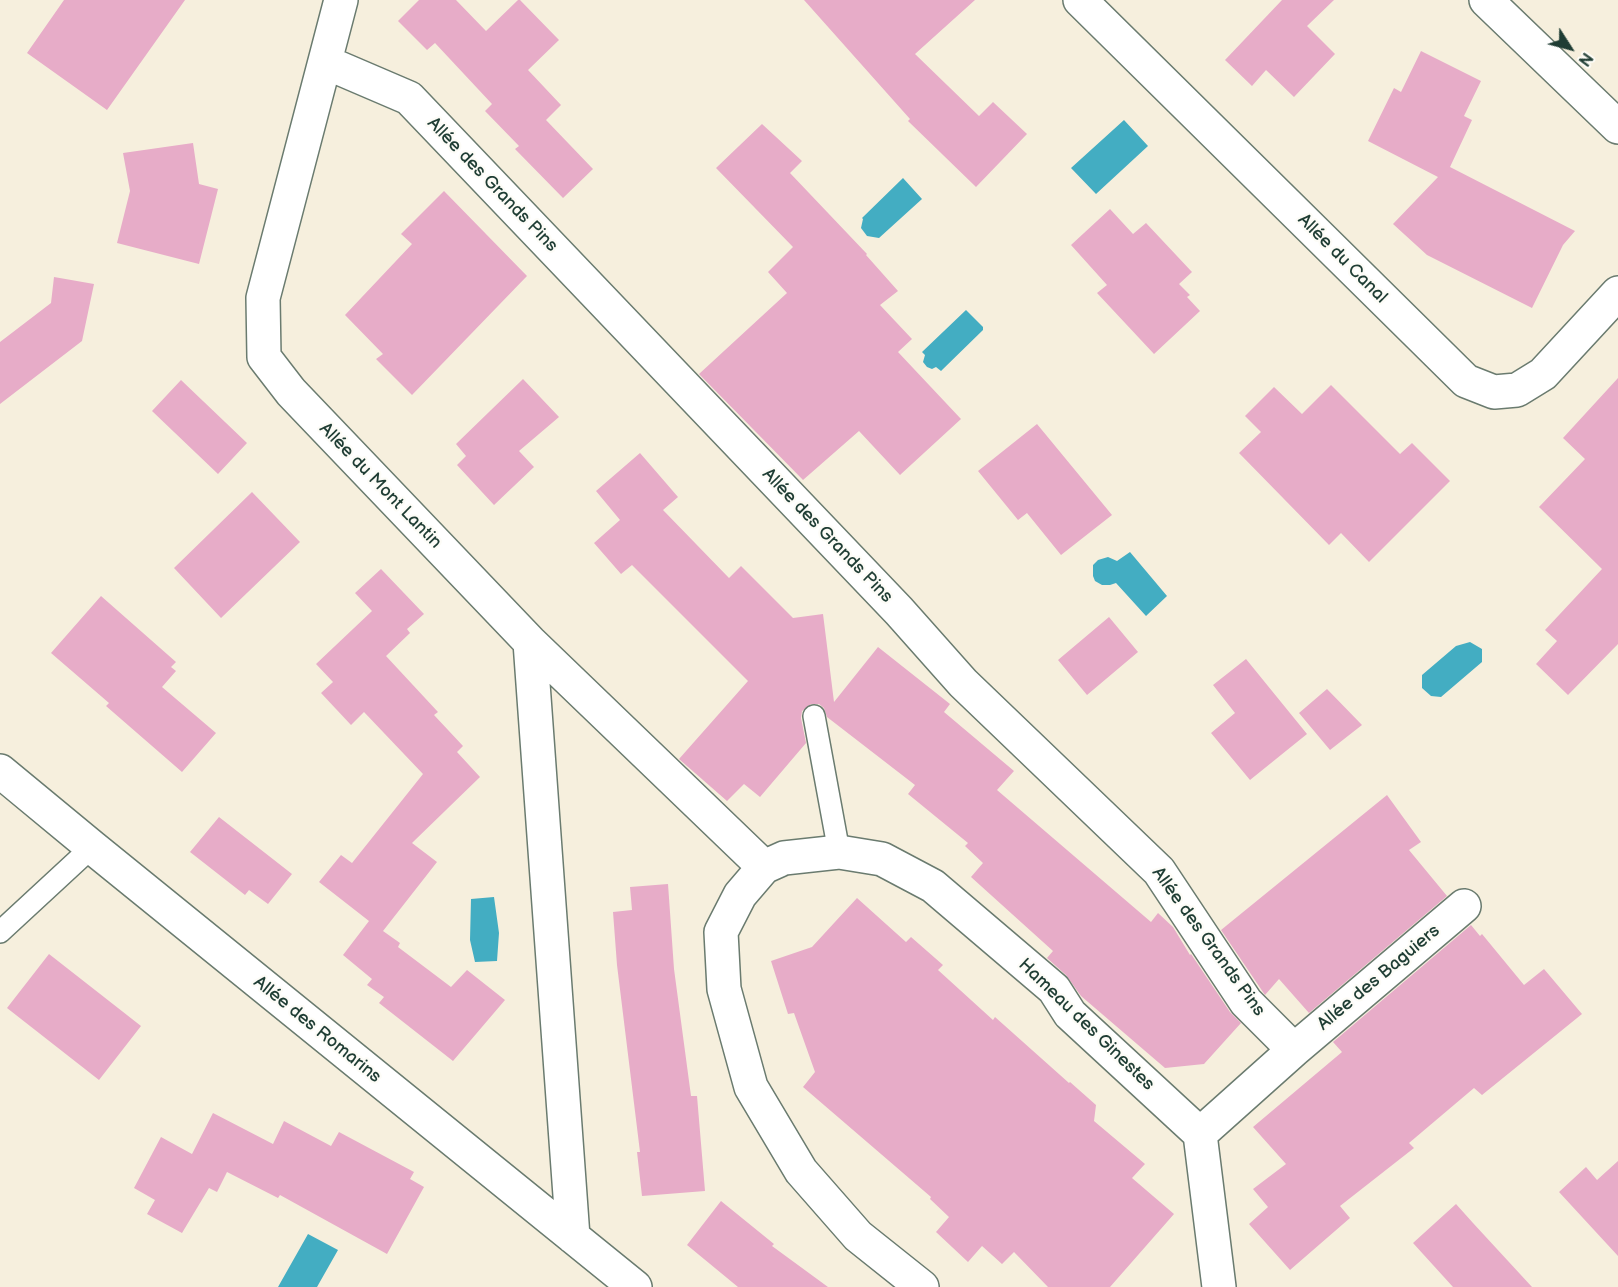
<!DOCTYPE html>
<meta charset="utf-8">
<style>
body{margin:0}
#map{position:relative;width:1618px;height:1287px;overflow:hidden;background:#f6efdd;font-family:"Balsamiq Sans",sans-serif}
canvas{display:block}
.north{position:absolute;left:1540px;top:18px;width:60px;height:60px;-webkit-text-stroke:4px #fdfcf7;paint-order:stroke;rotate:126deg;font-size:16px;font-weight:700;line-height:24px;text-align:center;color:#1f3d34}
.north::after{content:'';display:block;margin:auto;width:21px;height:27px;background:#1f3d34;clip-path:polygon(50% 0,100% 100%,50% 72%,0 100%)}
</style>
<div id="map">
<canvas width="1618" height="1287"></canvas>
<div class="north">N</div>
</div>
<script>
const context = document.querySelector('canvas').getContext('2d');
context.lineJoin = 'round';
function fillPath(path, color) { context.fillStyle = color; context.fill(path, 'evenodd'); }
const poly = rows => new Path2D(rows.map(r => 'M' + r).join(''));
function trace(path, color, width, dash) { context.strokeStyle = color; context.lineWidth = width; context.lineCap = dash ? 'butt' : 'round'; context.setLineDash(dash || []); context.stroke(path); }
function write(font, color, halo, rows, align = 'center') {
  context.font = font + ' "Balsamiq Sans",sans-serif'; context.lineWidth = 4.5; context.setLineDash([]); context.textBaseline = 'middle'; context.strokeStyle = halo; context.fillStyle = color; for (const [text, x, y, turn = 0] of rows) {
    context.save(); context.translate(x, y); context.rotate((+turn || 0) * Math.PI / 180); context.textAlign = isNaN(turn) ? turn : align; if (halo) context.strokeText(text, 0, 0); context.fillText(text, 0, 0); context.restore();
  }
}
fillPath(poly([
 [1124,120,1148,146,1096,194,1071,168],
 [903,178,922,199,879,238,867,236,861,228,863,219,862,218],
 [966,310,983,327,983,330,941,371,936,367,932,369,927,367,923,362,925,355,922,352],
 [1130,552,1167,596,1146,616,1116,583,1110,585,1102,585,1095,581,1093,576,1093,565,1098,560,1108,557,1117,561],
 [1470,642,1482,649,1482,662,1441,697,1431,696,1422,688,1422,675,1456,646],
 [494,897,499,933,497,961,475,962,470,940,471,899],
 [308,1234,338,1250,317,1287,278,1287]
]), '#43adc2');
fillPath(poly([
 [64,0,185,0,107,110,27,53],
 [419,0,456,0,486,31,518,0,520,0,559,40,528,70,561,105,546,120,593,169,563,198,515,149,519,146,485,111,492,104,435,43,427,50,398,21],
 [804,0,975,0,915,54,979,116,993,102,1027,134,976,187,908,121,910,119],
 [1282,0,1334,0,1307,26,1335,54,1294,97,1266,70,1252,86,1225,60],
 [1421,51,1481,81,1464,116,1472,120,1450,167,1575,231,1563,245,1532,308,1427,255,1393,224,1438,177,1368,141,1394,88,1401,92],
 [762,124,802,161,790,173,867,254,866,255,898,291,880,305,912,339,898,352,961,419,900,475,859,431,803,480,699,374,787,293,768,272,793,247,716,168],
 [193,143,199,184,218,189,199,264,117,243,130,191,123,153],
 [444,191,527,276,412,395,376,359,383,354,345,315,412,244,401,234],
 [1110,209,1133,234,1146,223,1192,272,1179,284,1190,295,1187,297,1200,311,1154,354,1097,293,1107,285,1071,245],
 [54,277,94,284,82,341,0,404,0,342,51,303],
 [1618,378,1618,644,1568,695,1536,664,1557,641,1545,630,1602,569,1539,507,1585,459,1563,438],
 [523,379,559,417,519,451,534,467,494,505,457,465,466,456,456,444],
 [181,380,247,443,218,474,152,411],
 [1331,385,1400,454,1412,443,1450,481,1369,562,1341,533,1329,545,1239,453,1261,432,1245,416,1274,387,1302,414],
 [1037,424,1112,515,1061,555,1027,513,1018,520,978,471],
 [640,453,678,497,663,510,729,578,741,566,793,618,823,614,834,702,878,647,950,704,944,712,1014,771,997,790,1151,922,1158,913,1173,927,1190,955,1191,954,1230,1012,1241,1023,1204,1064,1165,1068,1081,996,1066,975,1047,958,1053,951,971,877,983,863,965,846,968,843,908,794,915,785,827,717,824,708,819,704,811,704,802,711,801,718,806,743,760,797,744,784,727,801,679,759,748,681,632,565,621,574,594,543,620,520,596,491],
 [252,492,300,542,221,618,174,568],
 [381,569,424,614,407,629,410,633,386,656,438,712,434,715,463,746,457,752,480,777,412,843,437,862,383,931,400,943,398,947,451,987,467,970,505,1000,453,1061,379,1003,384,997,367,985,372,979,343,955,369,921,319,882,341,855,352,863,423,774,364,712,351,725,321,693,333,682,316,664,372,611,355,593],
 [101,596,176,662,171,667,176,671,162,687,216,733,182,772,106,706,109,703,51,653],
 [1109,617,1138,652,1087,695,1058,660],
 [1246,659,1307,734,1250,780,1211,733,1235,713,1213,685],
 [1327,689,1362,725,1330,750,1299,713],
 [1387,795,1421,842,1409,850,1447,896,1309,1013,1279,979,1265,995,1221,930],
 [219,817,292,874,268,904,249,890,245,895,190,852],
 [668,884,674,969,691,1096,697,1096,705,1191,642,1196,637,1152,640,1152,617,965,613,912,632,910,630,887],
 [857,898,906,942,911,937,943,965,938,970,993,1020,995,1017,1069,1083,1070,1082,1096,1105,1094,1121,1145,1164,1132,1178,1174,1214,1110,1287,1048,1287,1014,1252,1002,1264,982,1246,968,1262,936,1232,949,1217,930,1199,931,1197,803,1087,815,1072,794,1013,788,1014,771,961,812,947],
 [1471,925,1480,936,1482,934,1524,985,1544,969,1582,1014,1482,1095,1474,1088,1409,1143,1414,1148,1340,1206,1350,1218,1290,1270,1249,1224,1268,1207,1253,1189,1286,1164,1253,1127,1342,1052,1333,1042],
 [49,954,141,1026,99,1080,7,1008],
 [213,1113,273,1144,284,1121,331,1146,339,1132,414,1172,410,1179,424,1187,387,1254,280,1195,278,1198,227,1172,217,1192,209,1188,182,1233,147,1214,155,1200,134,1188,161,1137,192,1154],
 [1618,1161,1618,1256,1559,1192,1586,1167,1597,1180],
 [721,1201,774,1244,772,1246,828,1287,738,1287,687,1245],
 [1456,1204,1473,1223,1532,1287,1453,1287,1413,1243]
]), '#e7acc8');
const service = poly([
 [814,716,839,852],
 [0,932,92,847]
]);
const minor = poly([
 [341,0,263,298,264,357,291,392,530,642,764,867],
 [1080,0,1466,381,1494,392,1517,390,1543,374,1618,293],
 [1486,0,1618,127],
 [325,62,409,98,899,611,963,683,1159,871,1246,1002,1294,1050],
 [530,642,573,1237],
 [0,771,92,847,635,1287],
 [1200,1134,1294,1050,1464,906],
 [922,1287,858,1236,801,1171,751,1087,724,989,721,932,740,895,764,867,784,858,839,852,882,859,933,886,1054,989,1070,1014,1200,1134,1219,1287]
]);
trace(service, '#6a7b6f', 24);
trace(minor, '#6a7b6f', 36);
trace(service, '#fff', 21);
trace(minor, '#fff', 33);
write('18px', '#1f3d34', '#fdfcf7', [
 ["Allée des Grands Pins",492,185,46],
 ["Allée du Canal",1342,259,45],
 ["Allée du Mont Lantin",380,486,46],
 ["Allée des Grands Pins",827,536,46],
 ["Allée des Grands Pins",1208,942,54],
 ["Allée des Baguiers",1379,978,-40],
 ["Hameau des Ginestes",1086,1025,44],
 ["Allée des Romarins",317,1030,39]
]);
</script>
